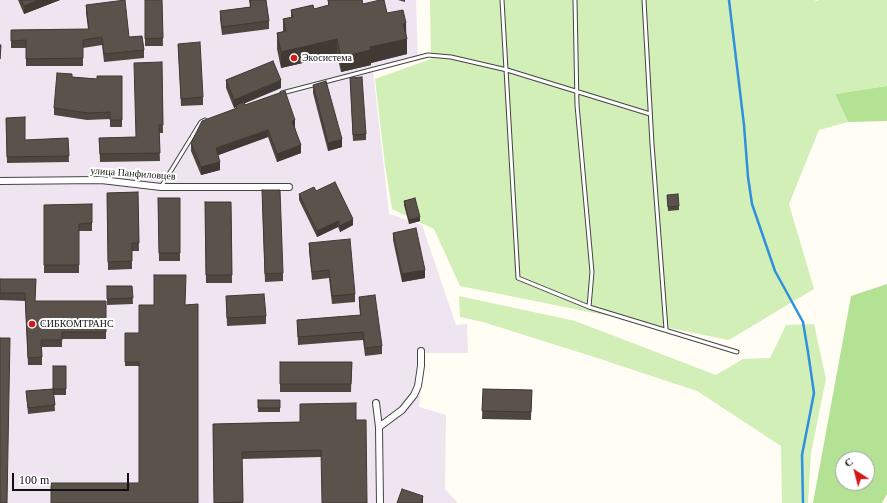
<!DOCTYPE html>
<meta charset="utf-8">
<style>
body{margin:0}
#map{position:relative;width:887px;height:503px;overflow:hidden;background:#fffdf4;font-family:"Times New Roman",serif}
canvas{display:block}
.north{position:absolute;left:835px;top:451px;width:40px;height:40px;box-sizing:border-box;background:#fff;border:1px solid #a0a0a0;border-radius:50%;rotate:324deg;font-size:11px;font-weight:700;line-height:16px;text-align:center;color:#111}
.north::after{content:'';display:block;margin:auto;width:14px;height:18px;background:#d31717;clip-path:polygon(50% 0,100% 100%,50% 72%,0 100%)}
.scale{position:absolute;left:12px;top:473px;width:117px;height:18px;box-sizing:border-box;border:2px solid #111;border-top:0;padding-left:5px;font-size:12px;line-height:14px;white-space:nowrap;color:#111;-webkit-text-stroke:3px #fff;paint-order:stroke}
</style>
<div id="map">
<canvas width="887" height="503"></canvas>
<div class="north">С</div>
<div class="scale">100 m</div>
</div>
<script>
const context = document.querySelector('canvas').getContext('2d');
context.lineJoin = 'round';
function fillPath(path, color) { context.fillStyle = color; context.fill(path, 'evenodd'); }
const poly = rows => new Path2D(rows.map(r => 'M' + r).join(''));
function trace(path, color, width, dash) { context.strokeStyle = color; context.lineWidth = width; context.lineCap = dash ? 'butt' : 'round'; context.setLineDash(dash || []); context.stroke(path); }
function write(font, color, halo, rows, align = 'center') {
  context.font = font + ' "Times New Roman",serif'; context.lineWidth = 4; context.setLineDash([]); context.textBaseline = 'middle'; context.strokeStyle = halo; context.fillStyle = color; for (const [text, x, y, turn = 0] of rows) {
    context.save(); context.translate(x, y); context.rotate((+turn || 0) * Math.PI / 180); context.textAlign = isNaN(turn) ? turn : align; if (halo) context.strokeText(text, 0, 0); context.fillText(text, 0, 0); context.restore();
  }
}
fillPath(poly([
 [0,0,416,0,418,57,373,71,389,214,422,225,456,325,467,324,468,353,425,353,419,407,446,415,445,489,458,503,0,503]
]), '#efe5f0');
fillPath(poly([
 [430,0,814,0,817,1,818,0,887,0,887,86,835,94,848,122,819,130,789,204,814,289,729,340,460,286,434,229,392,209,385,165,375,79,431,59],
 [459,296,575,321,716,375,743,359,770,358,786,325,814,324,826,379,811,453,808,503,782,503,781,446,697,391,594,357,483,322,460,317]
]), '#d2efb8');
fillPath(poly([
 [887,86,887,121,848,122,835,94],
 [887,284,887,494,882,503,813,503,851,296],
 [843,459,867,459,867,483,843,483]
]), '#b4e295');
trace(poly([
 [729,0,744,125,748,177,752,204,775,271,803,322,808,352,814,393,802,455,803,503]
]), '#3090dd', 2.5);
const lane = poly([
 [502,0,518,278,589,307,737,352],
 [575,0,577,105,592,272,589,307],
 [644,0,652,144,666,329],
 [282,93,428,55,451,57,507,70,650,114],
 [161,187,201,122,205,120]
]);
const street = poly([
 [0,181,101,180,161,187,289,187],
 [376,403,379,427,380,503],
 [379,427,402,410,414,395,418,386,421,366,421,351]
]);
trace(lane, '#444', 5);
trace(street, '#444', 8);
trace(lane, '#fff', 3);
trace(street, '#fff', 6);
fillPath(poly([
 [18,0,60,0,24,14],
 [145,0,162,0,163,46,145,46],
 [249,0,266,0,269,21,269,29,222,35,220,19,220,11,250,7],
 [328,0,362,0,363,4,387,13,406,23,407,54,371,63,371,65,341,72,337,55,281,68,277,49,277,33,283,32,283,19,291,17,291,10,314,9,328,5],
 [398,0,405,0,405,2],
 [86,5,129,37,144,50,144,58,104,62,102,45,83,48,83,66,26,66,26,48,11,48,11,30,88,29,86,13],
 [178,44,203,97,203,105,181,106],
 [162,62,163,133,159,133,160,161,100,162,99,138,136,137],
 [122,76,122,127,110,127,110,119,87,120,54,115,54,108,72,77,97,79],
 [350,78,366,134,366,140,353,141],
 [226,80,281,88,244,103,245,105,295,127,301,153,277,162,268,137,218,155,220,170,201,175,191,151,191,143,236,109,236,107,234,108,226,88],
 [313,85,342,147,328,151,313,93],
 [6,118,25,140,68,138,69,162,7,163],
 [138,192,139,251,132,251,132,269,108,270,107,193],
 [299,194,353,225,340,232,338,227,317,237,299,200],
 [667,195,679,206,679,210,668,211],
 [158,198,180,198,180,261,159,261],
 [262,198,283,273,283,281,265,282],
 [404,201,420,221,409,224,404,205],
 [205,202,231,202,232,283,206,283],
 [92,204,92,231,79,231,79,273,44,273,44,205],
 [393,233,425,278,402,282,393,240],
 [309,243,355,294,355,302,332,304,329,278,312,280,309,251],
 [186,275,139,483,139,366,125,366,125,333,139,333],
 [0,279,36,279,35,301,106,301,106,339,62,339,62,347,42,347,42,365,28,365,25,301,0,300],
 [107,286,132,286,133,304,107,305],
 [226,296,266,316,266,324,227,326],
 [359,297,382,346,382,354,365,356,363,340,298,345,297,320,360,315,359,305],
 [280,362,352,362,351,392,280,392],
 [66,366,66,395,54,395,55,411,28,414,26,391,53,389],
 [483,389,532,390,531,420,482,419],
 [258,400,280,400,280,412,258,412],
 [356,403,321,457,242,459,243,503,214,503,213,424,300,422]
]), '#4e4740');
fillPath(poly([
 [39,0,60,0,24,14,24,6],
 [406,23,406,38,403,24],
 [337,39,337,55,281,68,281,52],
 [407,39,407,54,371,63,371,65,341,72,341,57,370,47],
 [281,80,281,88,234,108,234,100],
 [295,120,295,127,292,129,292,121],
 [268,130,268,137,216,156,216,148],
 [342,139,342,147,328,151,328,143],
 [301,145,301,153,277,162,277,154],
 [220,162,220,170,201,175,201,167],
 [420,217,420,221,409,224,409,220],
 [353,219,353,225,340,232,340,226],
 [338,221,338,227,317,237,317,231],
 [425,270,425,278,402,282,402,274],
 [423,496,423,503,421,503]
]), '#403934');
const building = poly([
 [21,0,39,0,24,6,21,0],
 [125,0,129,37,142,36,144,50,104,54,102,37,83,40,83,58,26,59,26,40,11,41,11,30,89,29,86,5,125,0],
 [145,0,162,0,163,38,145,39,145,0],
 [250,0,266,0,269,21,222,27,220,11,251,7,250,0],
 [328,0,362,0,363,4,380,0,384,0,387,13,403,10,406,23,403,24,407,39,370,47,371,50,341,57,337,39,281,52,277,33,286,31,283,19,293,17,291,10,313,5,314,9,329,5,328,0],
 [200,42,203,97,181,99,178,44,200,42],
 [0,45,1,45,0,59,0,45],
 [273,61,281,80,234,100,226,80,273,61],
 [162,62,163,125,159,125,160,153,100,154,99,138,136,137,134,63,162,62],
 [57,73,72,74,72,77,97,79,97,76,122,76,122,120,110,120,110,112,87,113,54,108,57,73],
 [362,77,366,134,353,135,350,78,362,77],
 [326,81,342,139,328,143,313,85,326,81],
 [285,91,295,120,292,121,301,145,277,154,268,130,216,148,220,162,201,167,191,143,202,121,237,108,236,105,244,102,245,105,285,91],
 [25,117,25,140,68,138,69,156,7,157,6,118,25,117],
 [335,182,353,219,340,226,338,221,317,231,299,194,314,187,316,191,335,182],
 [262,190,280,190,283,273,265,274,262,190],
 [138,192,139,243,132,243,132,261,108,262,107,193,138,192],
 [678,194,679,206,668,207,667,195,678,194],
 [158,198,180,198,180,253,159,253,158,198],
 [415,198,420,217,409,220,404,201,415,198],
 [205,202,231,202,232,275,206,275,205,202],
 [92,204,92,223,79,224,79,265,44,265,44,205,92,204],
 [416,228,425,270,402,274,393,233,416,228],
 [350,239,355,294,332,296,329,270,312,272,309,243,350,239],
 [154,275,186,275,185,305,198,304,198,503,51,503,51,483,139,483,139,362,125,362,125,333,139,333,139,305,154,305,154,275],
 [0,279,36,279,35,301,106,301,106,332,62,332,62,340,41,340,42,357,28,358,25,293,0,293,0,279],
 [107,286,132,286,133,298,107,299,107,286],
 [264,294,266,316,227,318,226,296,264,294],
 [375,295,382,346,365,348,363,332,298,337,297,320,361,315,359,297,375,295],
 [0,338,10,338,7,503,0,503,0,338],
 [280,362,352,362,351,384,280,384,280,362],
 [53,366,66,366,66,389,53,389,53,366],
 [53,389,55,405,28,408,26,391,53,389],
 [483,389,532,390,531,412,482,411,483,389],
 [258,400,280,400,280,408,258,408,258,400],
 [356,403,356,420,366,420,367,503,322,503,321,450,242,452,243,502,214,503,213,424,300,422,300,404,356,403],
 [402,489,423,496,421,503,397,503,402,489]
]);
fillPath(building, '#5b524b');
trace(building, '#403934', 1);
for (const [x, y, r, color] of [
 [294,58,4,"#d31717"],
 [32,324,4,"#d31717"]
]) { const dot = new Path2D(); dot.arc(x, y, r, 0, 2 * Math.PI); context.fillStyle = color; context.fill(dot); trace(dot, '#fff', 1.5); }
write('10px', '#111', '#fff', [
 ["Экосистема",302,58],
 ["СИБКОМТРАНС",40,324]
], 'left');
write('10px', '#111', '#fff', [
 ["улица Панфиловцев",133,174,4]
]);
</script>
